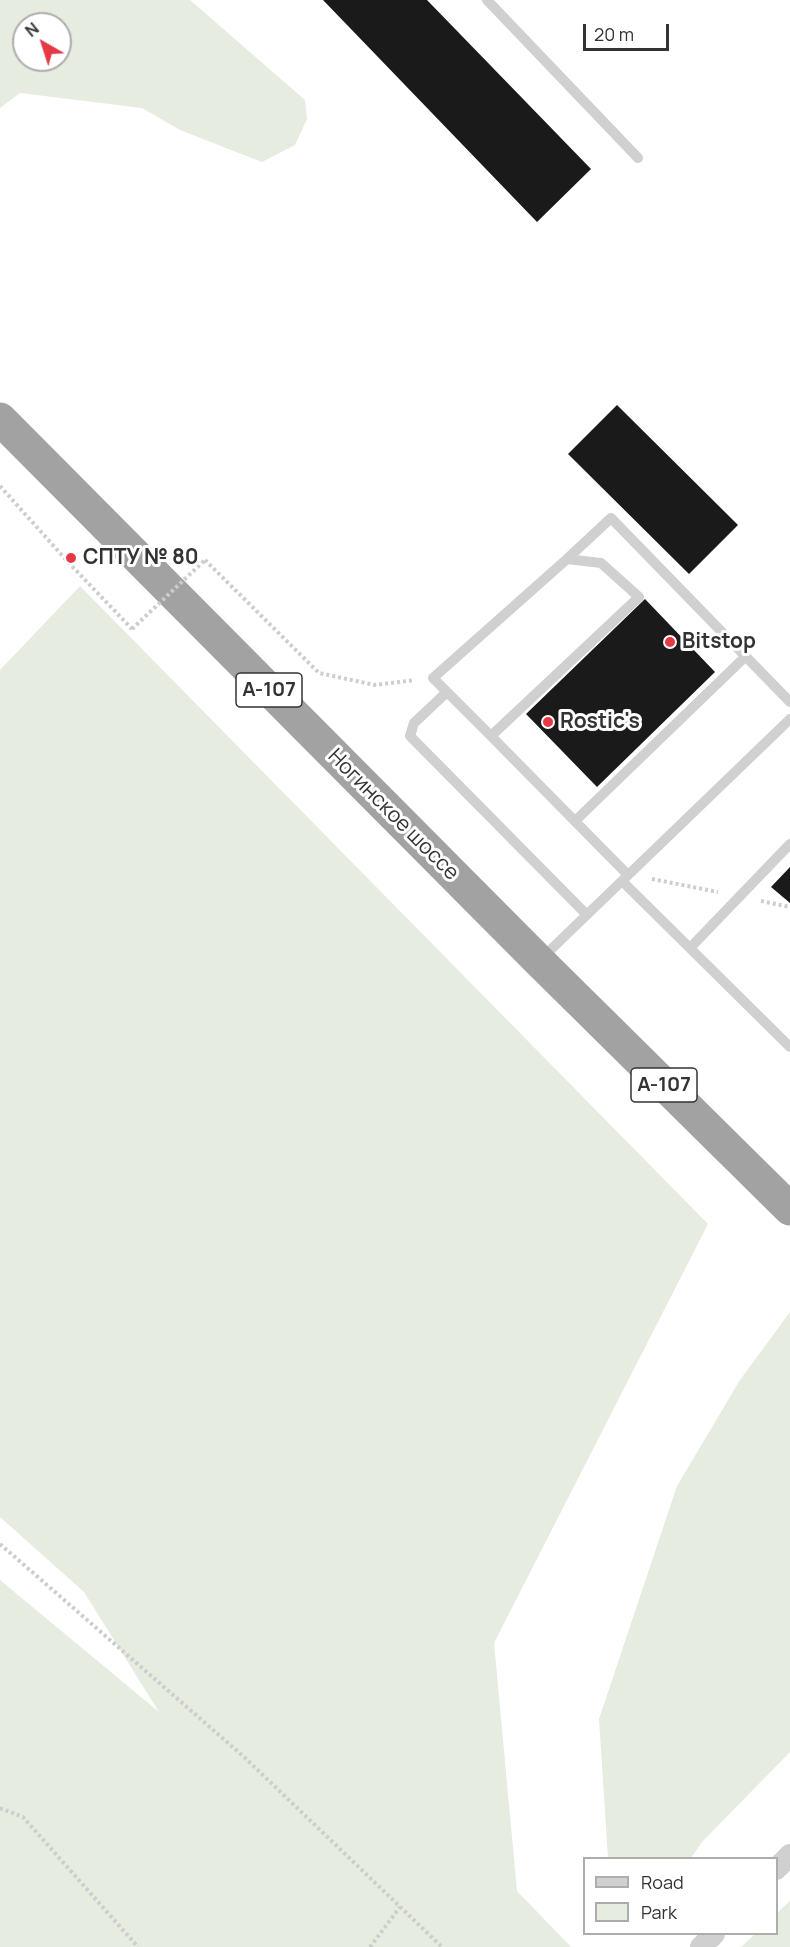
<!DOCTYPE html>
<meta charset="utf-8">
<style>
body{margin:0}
#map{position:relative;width:790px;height:1947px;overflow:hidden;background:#fff;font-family:Manrope,sans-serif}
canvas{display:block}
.legend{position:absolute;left:583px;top:1857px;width:195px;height:78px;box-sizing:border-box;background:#fff;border:2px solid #adadad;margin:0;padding:8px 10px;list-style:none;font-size:18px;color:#333}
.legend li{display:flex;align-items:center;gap:12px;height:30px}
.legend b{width:30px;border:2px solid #adadad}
.north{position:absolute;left:12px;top:12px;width:60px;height:60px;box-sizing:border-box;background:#fff;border:2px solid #adadad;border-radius:50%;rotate:321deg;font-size:16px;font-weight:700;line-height:24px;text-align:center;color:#333}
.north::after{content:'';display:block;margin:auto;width:21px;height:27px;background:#e63946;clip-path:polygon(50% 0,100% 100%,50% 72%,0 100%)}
.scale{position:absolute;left:583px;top:24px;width:86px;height:27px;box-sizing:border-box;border:3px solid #333;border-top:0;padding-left:8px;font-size:18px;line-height:21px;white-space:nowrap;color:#333;-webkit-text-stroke:4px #fff;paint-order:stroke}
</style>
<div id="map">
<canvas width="790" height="1947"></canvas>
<ul class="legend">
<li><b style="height:8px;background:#d0d0d0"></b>Road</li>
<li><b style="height:16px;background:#e6ecdf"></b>Park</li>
</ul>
<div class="north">N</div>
<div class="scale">20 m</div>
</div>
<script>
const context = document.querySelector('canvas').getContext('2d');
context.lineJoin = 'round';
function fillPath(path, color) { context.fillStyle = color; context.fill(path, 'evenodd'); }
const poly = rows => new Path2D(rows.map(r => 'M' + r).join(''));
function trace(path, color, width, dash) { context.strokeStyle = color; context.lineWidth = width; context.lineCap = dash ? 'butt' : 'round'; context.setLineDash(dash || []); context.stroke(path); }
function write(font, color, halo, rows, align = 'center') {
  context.font = font + ' Manrope,sans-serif'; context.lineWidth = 6; context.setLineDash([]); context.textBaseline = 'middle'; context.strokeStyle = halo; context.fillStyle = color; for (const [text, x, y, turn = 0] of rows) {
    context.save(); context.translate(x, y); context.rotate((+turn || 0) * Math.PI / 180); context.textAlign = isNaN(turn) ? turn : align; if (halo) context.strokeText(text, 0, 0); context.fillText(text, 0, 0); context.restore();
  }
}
fillPath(poly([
 [0,0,190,0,305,100,307,119,295,145,262,162,180,130,142,108,20,93,0,108],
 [24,24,60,24,60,60,24,60],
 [80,586,708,1224,494,1643,517,1891,571,1947,0,1947,0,1580,159,1712,84,1592,0,1517,0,670],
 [790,1312,790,1752,702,1842,691,1858,608,1858,599,1719,677,1486,740,1380],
 [790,1901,790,1947,741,1947,755,1934,776,1934,777,1913]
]), '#e6ecdf');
fillPath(poly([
 [323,0,427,0,591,169,537,222],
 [617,405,738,525,689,574,568,454],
 [645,599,715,672,597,787,526,714],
 [790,867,790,903,771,887]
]), '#1a1a1a');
trace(poly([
 [0,486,68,562,132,629],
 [205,560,319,673,375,685,415,680],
 [652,879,718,892],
 [761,901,790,907],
 [0,1544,243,1756,442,1947],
 [0,1808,23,1817,138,1947],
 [370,1947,400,1907]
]), '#cdcdcd', 4, [3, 3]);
trace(poly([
 [487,0,638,158],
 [567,559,611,518,790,702],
 [447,692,414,723,410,736,587,915],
 [491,736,639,597,601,563,567,559,433,678,491,736,627,874],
 [575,821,746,656],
 [622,881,790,1047],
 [690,948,790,844],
 [542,958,790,719]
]), '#d0d0d0', 10);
trace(poly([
 [776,1869,790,1855],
 [701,1947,714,1934]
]), '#d0d0d0', 22);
trace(poly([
 [0,419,539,961,790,1209]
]), '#a2a2a2', 33);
trace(poly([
 [132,629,205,560]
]), '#cdcdcd', 4, [3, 3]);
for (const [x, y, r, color] of [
 [71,558,6,"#e63946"],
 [670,642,6,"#e63946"],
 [548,722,6,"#e63946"]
]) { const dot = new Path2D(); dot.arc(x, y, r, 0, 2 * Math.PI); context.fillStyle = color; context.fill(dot); trace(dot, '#fff', 2); }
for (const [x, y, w] of [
 [269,690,66],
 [664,1085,66]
]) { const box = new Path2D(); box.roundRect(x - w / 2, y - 17, w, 34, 4.5); context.fillStyle = '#fff'; context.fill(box); trace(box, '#333', 1.5); }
write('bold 20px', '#333', null, [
 ["А-107",269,690],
 ["А-107",664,1085]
]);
write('bold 21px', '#333', '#fff', [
 ["СПТУ № 80",83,558],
 ["Bitstop",682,642],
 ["Rostic's",560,722]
], 'left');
write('21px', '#333', '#fff', [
 ["Ногинское шоссе",393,815,45]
]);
</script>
